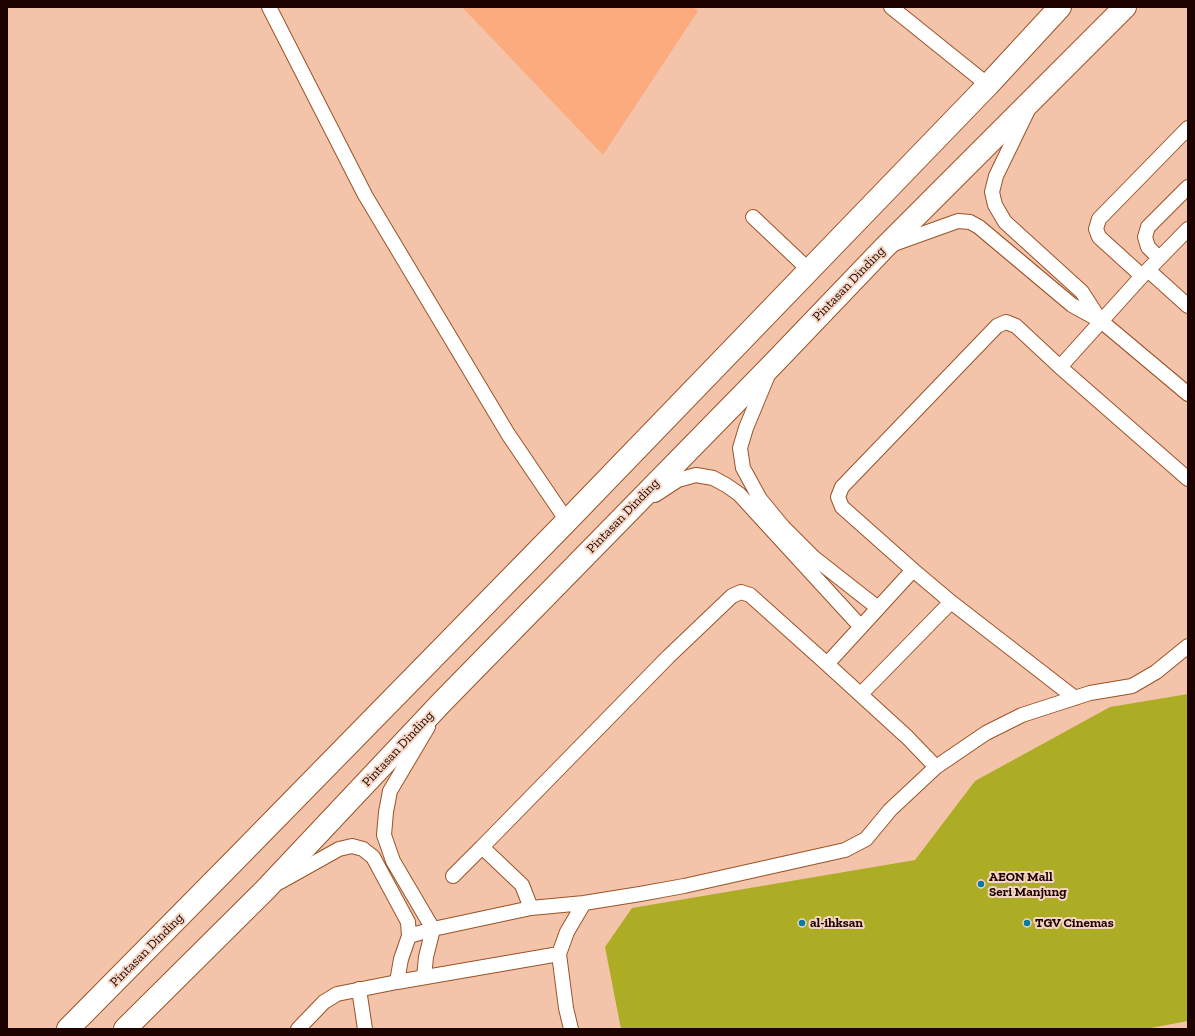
<!DOCTYPE html>
<style>
body{margin:0}
#map{position:relative;width:1195px;height:1036px;overflow:hidden;background:#f4c4aa;font-family:"Zilla Slab",serif}
canvas{display:block}
.frame{position:absolute;inset:0;border:8px solid #1d0300;pointer-events:none}
</style>
<div id="map">
<canvas width="1195" height="1036"></canvas>
<div class="frame"></div>
</div>
<script>
const context = document.querySelector('canvas').getContext('2d');
context.lineJoin = 'round';
function fillPath(path, color) { context.fillStyle = color; context.fill(path, 'evenodd'); }
const poly = rows => new Path2D(rows.map(r => 'M' + r).join(''));
function trace(path, color, width, dash) { context.strokeStyle = color; context.lineWidth = width; context.lineCap = dash ? 'butt' : 'round'; context.setLineDash(dash || []); context.stroke(path); }
function write(font, color, halo, rows, align = 'center') {
  context.font = font + ' "Zilla Slab",serif'; context.lineWidth = 4; context.setLineDash([]); context.textBaseline = 'middle'; context.strokeStyle = halo; context.fillStyle = color; for (const [text, x, y, turn = 0] of rows) {
    context.save(); context.translate(x, y); context.rotate((+turn || 0) * Math.PI / 180); context.textAlign = isNaN(turn) ? turn : align; if (halo) context.strokeText(text, 0, 0); context.fillText(text, 0, 0); context.restore();
  }
}
fillPath(poly([
 [462,7,694,7,698,11,603,155]
]), '#fcab7e');
fillPath(poly([
 [1188,694,1188,1021,1145,1029,621,1029,605,947,632,908,915,860,975,781,1110,707]
]), '#adad25');
const lane = poly([
 [269,7,365,195,508,434,567,521],
 [891,7,988,85],
 [1027,112,996,176,992,192,995,205,1005,222,1082,292,1100,320],
 [753,217,809,270],
 [891,245,958,221,970,222,979,227,1072,305,1101,321,1188,394],
 [1159,258,1148,247,1145,237,1148,227,1188,187],
 [1148,270,1188,306],
 [1142,276,1099,237,1096,229,1099,219,1188,128],
 [1060,367,1142,276,1188,229],
 [768,375,746,428,740,448,743,468,760,499,783,527,813,557,878,608],
 [655,495,678,480,696,475,713,478,726,485,739,494,861,627],
 [913,570,951,602,1075,698],
 [827,664,907,737,936,767],
 [861,694,951,602],
 [453,876,482,847],
 [280,882,339,849,352,846,363,849,373,857,408,922,409,936,401,959,397,982],
 [531,908,522,885,482,847,668,657,732,596,741,592,750,595,827,664,913,570,842,507,838,497,842,487,997,326,1006,322,1016,326,1060,367,1188,479],
 [409,936,433,929,531,908,584,903,640,894,684,886,845,850,866,839,890,810,936,767,986,733,1022,715,1090,693,1132,686,1156,672,1188,646],
 [424,977,426,957,433,929,393,861,384,835,386,812,390,791,428,727],
 [359,989,365,1029],
 [298,1029,324,1002,337,994,397,982,559,954],
 [571,1029,566,1008,559,954,567,932,584,903]
]);
const secondary = poly([
 [68,1029,230,865,567,521,988,85,1060,7],
 [125,1029,265,890,442,702,773,364,884,248,1125,7]
]);
trace(lane, '#9a5327', 16);
trace(secondary, '#9a5327', 24);
trace(lane, '#fff', 14);
trace(secondary, '#fff', 22);
for (const [x, y, r, color] of [
 [981,884,4,"#037ba3"],
 [802,923,4,"#037ba3"],
 [1027,923,4,"#037ba3"]
]) { const dot = new Path2D(); dot.arc(x, y, r, 0, 2 * Math.PI); context.fillStyle = color; context.fill(dot); trace(dot, '#f6d5c3', 1.5); }
write('13px', '#1d0300', '#f6d5c3', [
 ["Pintasan Dinding",849,284,-46],
 ["Pintasan Dinding",623,516,-46],
 ["Pintasan Dinding",398,749,-47],
 ["Pintasan Dinding",147,950,-45]
]);
write('bold 13px', '#1d0300', '#f6d5c3', [
 ["AEON Mall",989,877],
 ["Seri Manjung",989,892],
 ["al-ihksan",810,923],
 ["TGV Cinemas",1035,923]
], 'left');
</script>
